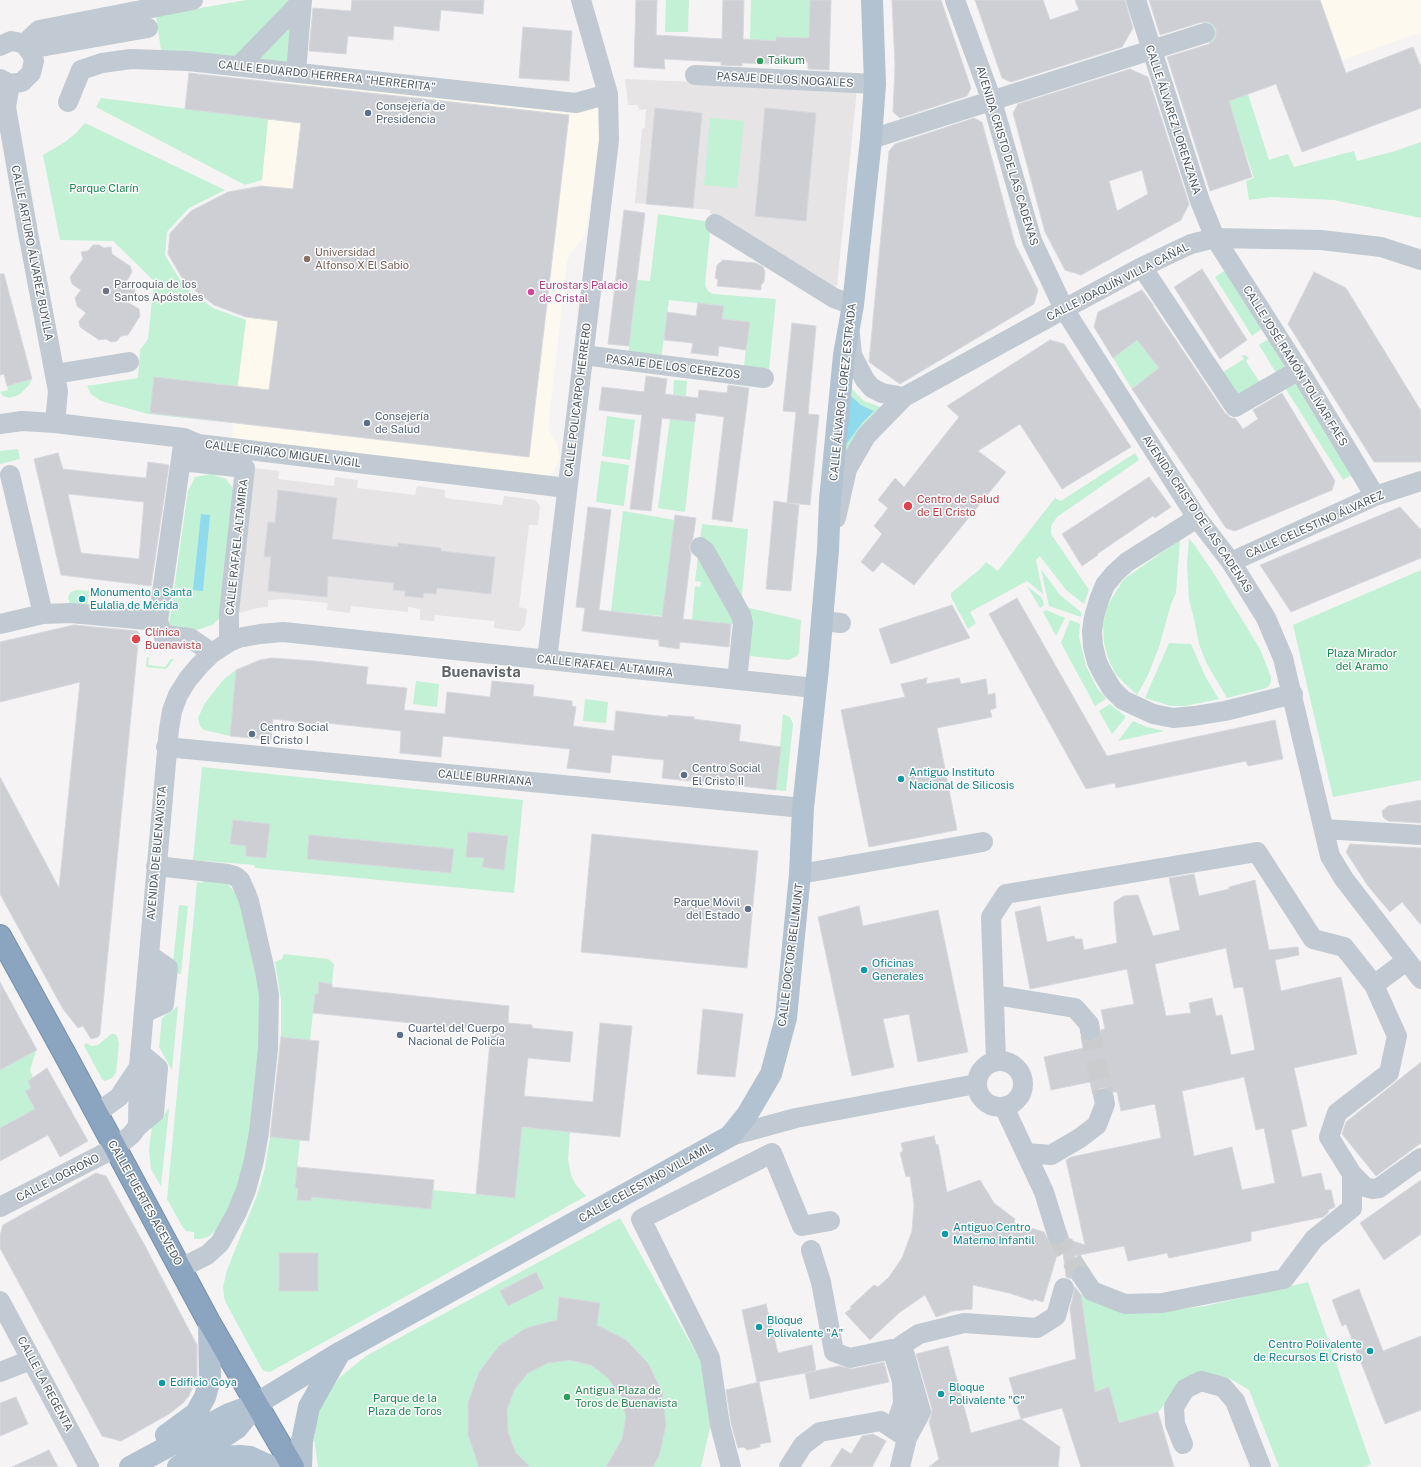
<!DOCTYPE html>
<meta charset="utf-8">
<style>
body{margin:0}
canvas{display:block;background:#f5f3f3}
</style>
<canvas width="1421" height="1467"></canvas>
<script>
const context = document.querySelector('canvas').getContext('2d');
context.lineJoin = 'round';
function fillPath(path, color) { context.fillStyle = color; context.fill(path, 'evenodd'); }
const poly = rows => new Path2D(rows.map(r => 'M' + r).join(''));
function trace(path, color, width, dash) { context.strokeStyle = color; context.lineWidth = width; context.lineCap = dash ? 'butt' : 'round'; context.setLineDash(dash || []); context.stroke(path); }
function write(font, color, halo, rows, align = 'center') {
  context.font = font + ' "Public Sans",sans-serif'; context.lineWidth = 3; context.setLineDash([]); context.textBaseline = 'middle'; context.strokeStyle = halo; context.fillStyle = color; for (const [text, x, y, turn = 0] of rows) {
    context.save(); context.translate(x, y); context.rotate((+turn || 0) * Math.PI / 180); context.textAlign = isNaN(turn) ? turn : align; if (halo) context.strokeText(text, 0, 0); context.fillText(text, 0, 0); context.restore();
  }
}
fillPath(poly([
 [1215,0,1421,0,1421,32,1248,94],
 [273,71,597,97,599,110,599,141,587,227,584,236,571,253,567,261,548,429,557,443,560,458,554,472,542,479,231,442,262,180]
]), '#fdf9ef');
fillPath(poly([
 [625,79,857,89,837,286,827,288,710,213,710,210,635,203,642,129,645,128,646,109,639,110,638,105,628,105],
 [253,468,279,471,278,479,334,486,335,477,358,480,357,488,415,495,417,486,445,490,445,498,502,505,504,496,535,500,540,506,538,525,529,525,519,607,527,609,525,625,523,628,520,631,517,631,494,628,494,621,435,615,434,621,420,620,420,609,408,607,408,612,351,606,350,613,327,610,328,603,286,599,268,600,268,607,257,608,236,614]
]), '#e6e4e5');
fillPath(poly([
 [246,0,295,0,289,68,124,56,161,50,156,16],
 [666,0,689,0,688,32,665,32],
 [751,0,810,0,809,38,776,37,776,41,750,40],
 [1215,0,1248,94,1269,160,1288,154,1294,167,1354,151,1357,161,1392,152,1421,142,1421,218,1334,200,1271,197,1249,200,1246,181,1254,178,1202,22,1205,21],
 [101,98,268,119,262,180,245,185,96,107],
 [710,118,744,121,737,188,704,185],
 [85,123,225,190,189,208,167,232,165,255,183,285,213,308,246,320,233,423,148,414,101,401,91,394,87,386,138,378,140,350,148,339,154,281,113,241,60,240,43,155,65,142,76,133],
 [658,214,711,222,705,285,708,291,713,294,776,299,769,369,744,366,749,322,722,319,724,306,669,300,661,360,628,356,637,280,650,281],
 [1226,270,1263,328,1252,336,1215,277],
 [1269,339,1289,369,1278,376,1259,345],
 [1137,340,1159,368,1132,389,1113,358],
 [1245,355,1249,358,1246,361,1259,381,1263,379,1264,381,1238,397,1223,372,1244,359,1242,356],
 [32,379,29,385,19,395,9,398,3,396,0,392,8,390,7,386],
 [674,380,687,381,686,397,673,395],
 [846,380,854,391,864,401,883,408,838,468],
 [847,391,861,405,874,411,862,423,845,446],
 [1295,380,1353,474,1343,480,1284,386],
 [607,416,635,420,630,460,602,456],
 [670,419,695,422,685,512,658,508],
 [18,449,20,459,0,464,0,451],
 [1135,453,1139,460,1057,517,1051,526,1051,534,1089,590,1084,604,1066,590,1040,556,1036,560,1043,594,1027,581,970,612,976,623,968,629,951,597,951,593,979,570,986,562,998,571,1055,498,1061,501],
 [601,461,629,465,624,506,596,502],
 [211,474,226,479,232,487,235,496,222,613,218,620,212,625,188,633,169,625,188,491,195,477],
 [623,511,675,520,662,616,611,611],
 [702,524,748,529,741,606,801,620,799,653,797,656,789,660,750,656,750,650,741,649,733,624,692,620,695,586,700,587,701,582,695,581],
 [1189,539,1193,543,1216,577,1260,649,1271,677,1271,682,1268,687,1263,689,1227,698,1207,664,1199,644,1194,619,1189,599,1187,564],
 [1180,540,1176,593,1171,604,1159,647,1148,675,1137,695,1124,683,1115,673,1108,658,1104,643,1103,625,1107,607,1115,593,1124,579],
 [1041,569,1060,595,1081,612,1081,617,1049,606],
 [1421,570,1421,780,1333,797,1293,625],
 [1027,586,1042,598,1044,605,1040,608],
 [76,590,89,591,87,610,70,604,68,598,69,595,71,592],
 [1046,610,1065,618,1056,636,1043,612],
 [1070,620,1080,624,1079,637,1086,666,1097,688,1106,699,1095,706,1061,643],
 [1169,643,1191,644,1206,678,1219,699,1185,706,1171,706,1145,698],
 [147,657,149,657,148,665,165,667,171,659,174,659,166,669,146,667],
 [236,670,230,736,204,730,200,726,198,718,205,703,224,679],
 [416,681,439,684,437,707,413,704],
 [585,699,608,702,606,723,583,721],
 [1110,704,1126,717,1112,734,1099,711],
 [783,714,790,717,793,724,786,791,776,790],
 [1133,721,1147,727,1164,731,1118,741],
 [202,767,523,800,514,893,255,868,254,865,193,860],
 [204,879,227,883,236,894,240,902,252,949,260,1001,259,1044,247,1151,244,1164,232,1202,216,1230,208,1237,200,1239,194,1239,194,1232,186,1231,182,1226,167,1199,197,882,203,883],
 [179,905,188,906,181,974,179,974,173,963],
 [284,954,328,959,334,964,332,984,319,983,318,994,315,994,310,1040,281,1037,281,999,275,962,282,959],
 [178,1006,172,1070,159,1047,162,1018],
 [111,1034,115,1034,117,1036,119,1044,116,1073,112,1078,105,1081,102,1079,84,1046,86,1043,91,1046,98,1045],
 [36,1051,30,1070,33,1078,31,1088,26,1092,45,1104,0,1128,0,1070],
 [168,1109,169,1109,161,1186,151,1169,149,1149,152,1127,163,1117],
 [522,1127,570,1132,568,1159,571,1175,576,1185,586,1196,270,1372,264,1371,262,1369,226,1303,224,1297,223,1287,227,1270,258,1193,265,1168,270,1137,300,1140,295,1188,298,1188,297,1200,311,1201,312,1197,433,1190,515,1198],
 [620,1218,701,1362,711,1423,701,1467,318,1467,314,1439,318,1410,339,1378,366,1356],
 [1308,1282,1371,1464,1365,1467,1279,1467,1249,1390,1229,1378,1205,1376,1167,1401,1158,1412,1119,1423,1109,1387,1095,1392,1081,1295,1092,1291,1168,1311,1206,1306]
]), '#c3f1d5');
fillPath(poly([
 [846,391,861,405,874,411,862,423,845,446],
 [201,514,210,515,203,591,193,590]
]), '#90daee');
const building = poly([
 [352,0,484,0,483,14,441,10,439,31,394,26,393,40,348,36,346,54,309,51,313,8,351,11,352,0],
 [636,0,657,0,656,35,722,39,723,0,744,0,743,39,776,41,776,37,809,38,810,0,831,0,829,70,808,69,808,62,776,61,775,64,742,63,742,66,721,65,721,62,664,59,665,69,634,67,636,0],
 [892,0,941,0,971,88,967,96,900,118,893,112,895,66,892,0],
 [975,0,1043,0,1050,20,1079,10,1075,0,1125,0,1133,28,1122,47,1011,82,1002,78,975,0],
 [1149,0,1320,0,1346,73,1413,47,1421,67,1421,108,1302,152,1276,84,1229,101,1252,177,1210,191,1167,57,1209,44,1214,40,1216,36,1216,29,1212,24,1208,22,1202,22,1160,35,1149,0],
 [523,27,572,31,569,81,519,78,523,27],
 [1130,69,1148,77,1189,204,1181,220,1081,275,1065,270,1045,232,1013,113,1018,104,1130,69],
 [1142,170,1148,194,1117,211,1109,181,1142,170],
 [189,73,569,115,529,457,150,413,154,377,269,390,278,321,246,317,214,305,185,283,168,254,170,233,191,211,228,192,261,186,293,189,301,123,185,109,189,73],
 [655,108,702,113,693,208,646,204,655,108],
 [765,108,816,113,806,221,755,216,765,108],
 [974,118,982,122,1015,244,1038,290,1034,304,900,384,869,362,889,151,895,144,974,118],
 [624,210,645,213,629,346,608,344,624,210],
 [93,245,99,245,104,248,111,247,112,254,130,266,132,272,127,281,134,288,136,294,129,303,139,309,140,316,128,335,121,336,117,341,111,342,106,339,99,340,80,327,79,321,86,313,77,306,75,298,81,290,72,284,70,277,83,259,81,252,88,251,93,245],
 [723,260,756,263,763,267,765,272,764,282,761,285,761,290,717,286,718,280,715,278,717,265,723,260],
 [1202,269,1247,340,1220,359,1174,287,1202,269],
 [1314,272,1346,288,1421,411,1421,462,1374,462,1288,324,1314,272],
 [0,274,4,274,32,379,7,386,4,374,0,375,0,274],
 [1142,290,1154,306,1153,306,1225,413,1231,418,1235,418,1243,429,1258,419,1253,410,1282,393,1335,481,1332,490,1235,531,1226,528,1132,389,1159,368,1137,340,1113,358,1094,327,1098,312,1142,290],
 [698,303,724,306,722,319,750,322,746,350,719,346,718,356,691,353,693,343,664,340,667,312,696,316,698,303],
 [792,323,816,326,808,414,819,415,810,505,789,503,799,505,791,591,766,589,774,501,787,503,796,412,783,411,792,323],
 [1050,340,1064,344,1131,447,1062,489,1020,424,978,451,1006,472,914,585,882,562,873,572,861,562,882,534,874,526,888,508,878,500,895,478,904,487,959,417,947,406,1050,340],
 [646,376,667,379,665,394,698,398,699,390,727,393,728,385,749,388,732,522,712,519,724,417,696,413,695,422,662,418,651,511,630,509,642,415,599,410,602,387,644,392,646,376],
 [58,453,63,469,106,474,146,478,148,462,169,465,151,586,61,575,34,459,58,453],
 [68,494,144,502,139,559,81,553,68,494],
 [1149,477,1171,507,1155,518,1153,516,1097,554,1098,555,1082,566,1062,534,1149,477],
 [278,490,337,498,332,539,398,547,398,543,441,548,441,551,495,557,491,594,437,588,436,594,424,593,423,598,405,596,405,591,393,590,394,583,328,576,327,597,268,591,271,557,264,557,268,522,275,523,278,490],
 [588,507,611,510,599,610,662,617,675,515,696,518,693,538,689,546,691,554,683,619,731,624,729,647,680,642,679,649,659,646,659,640,582,631,585,608,576,607,588,507],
 [1400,507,1421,530,1421,558,1291,612,1260,565,1400,507],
 [1017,598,1107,756,1275,720,1283,759,1248,766,1246,761,1116,788,1115,783,1086,789,989,614,1017,598],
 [952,605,970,638,891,664,879,629,952,605],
 [74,625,137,631,139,633,100,1034,98,1037,91,1039,83,1026,78,1028,63,1009,0,894,0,777,59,888,80,682,0,702,0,642,74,625],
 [272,658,314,661,368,667,366,684,407,688,404,710,445,714,447,692,490,697,492,681,534,685,533,696,572,701,572,706,576,707,573,726,614,731,616,711,668,717,668,715,694,717,694,719,741,725,739,741,781,747,776,790,688,780,688,781,662,778,664,760,612,755,610,773,567,768,570,749,443,736,441,757,400,753,401,731,317,722,316,724,273,719,271,740,230,736,236,670,260,660,272,658],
 [927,678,926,684,959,678,961,684,986,679,988,695,995,693,996,708,990,710,992,717,937,728,957,830,869,847,841,710,905,697,901,684,927,678],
 [1421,800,1421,823,1388,821,1383,817,1382,811,1388,806,1421,800],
 [233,820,270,824,266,858,246,856,246,846,230,844,233,820],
 [468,832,508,836,504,870,482,867,484,858,466,857,468,832],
 [592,834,758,851,747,968,581,952,592,834],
 [309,835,454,849,451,873,307,859,309,835],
 [1350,844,1421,848,1421,925,1402,902,1390,912,1368,886,1346,852,1350,844],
 [1194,874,1199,896,1229,889,1229,887,1255,880,1269,950,1298,947,1299,955,1275,960,1281,991,1341,977,1357,1054,1294,1068,1307,1126,1291,1130,1302,1177,1321,1173,1325,1190,1331,1190,1335,1207,1328,1210,1329,1212,1323,1217,1251,1232,1251,1241,1169,1258,1167,1253,1128,1261,1124,1246,1075,1256,1076,1266,1072,1271,1071,1279,1066,1277,1062,1244,1067,1239,1072,1239,1073,1241,1085,1245,1066,1160,1071,1157,1161,1138,1155,1104,1121,1111,1117,1092,1113,1092,1108,1088,1102,1088,1097,1090,1093,1095,1090,1082,1051,1090,1044,1057,1083,1048,1081,1037,1086,1041,1092,1041,1098,1039,1101,1034,1101,1030,1105,1029,1101,1010,1134,1004,1127,969,1030,989,1015,912,1040,906,1047,942,1074,936,1075,939,1082,939,1084,950,1117,943,1114,912,1114,902,1124,896,1138,895,1153,936,1180,930,1169,878,1194,874],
 [1226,948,1234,988,1243,987,1255,1050,1231,1055,1222,1015,1216,1016,1212,998,1189,1003,1191,1013,1166,1016,1155,964,1226,948],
 [1244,1077,1256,1130,1264,1128,1275,1183,1242,1190,1232,1147,1194,1156,1182,1091,1244,1077],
 [859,906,863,926,938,910,968,1052,918,1062,909,1014,883,1019,894,1067,852,1076,818,917,859,906],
 [0,982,37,1050,0,1070,0,982],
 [319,982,332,984,332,987,509,1006,508,1023,532,1025,532,1028,573,1032,570,1062,528,1058,524,1096,593,1102,600,1023,632,1026,620,1137,522,1127,515,1198,476,1194,491,1031,313,1013,315,994,318,994,319,982],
 [703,1009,743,1014,735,1077,697,1074,703,1009],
 [281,1037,319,1041,309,1141,270,1137,281,1037],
 [1421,1062,1421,1143,1376,1176,1342,1134,1346,1122,1421,1062],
 [47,1068,88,1141,60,1157,48,1135,0,1161,0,1128,35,1109,25,1091,31,1088,28,1081,47,1068],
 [934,1136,936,1145,938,1144,947,1192,980,1180,994,1203,1015,1219,1014,1223,1044,1232,1050,1243,1055,1245,1060,1245,1043,1302,1034,1299,1033,1301,1009,1293,973,1285,972,1309,953,1311,936,1317,925,1295,900,1312,870,1340,845,1313,852,1308,850,1307,874,1285,878,1287,889,1277,902,1258,912,1231,914,1205,910,1176,906,1177,900,1153,903,1151,901,1143,934,1136],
 [297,1167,434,1180,431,1209,312,1197,311,1201,297,1200,298,1188,295,1188,297,1167],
 [96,1173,106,1176,144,1244,197,1345,197,1377,189,1396,183,1403,169,1414,121,1441,102,1436,0,1248,0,1235,3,1225,96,1173],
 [1421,1180,1421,1234,1384,1260,1360,1223,1421,1180],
 [279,1253,318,1253,318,1291,279,1291,279,1253],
 [536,1272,544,1288,508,1306,500,1291,536,1272],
 [1075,1287,1081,1295,1095,1392,1109,1387,1119,1423,1158,1412,1174,1467,1081,1467,1062,1408,1021,1419,1009,1378,1076,1359,1070,1309,1075,1287],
 [1359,1289,1383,1351,1421,1336,1421,1410,1385,1424,1346,1324,1342,1326,1332,1300,1359,1289],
 [559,1297,600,1303,597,1325,626,1340,648,1363,662,1392,666,1425,659,1456,653,1467,606,1467,622,1439,626,1417,621,1396,608,1378,591,1365,569,1360,548,1363,528,1373,514,1390,507,1410,508,1432,516,1453,530,1467,479,1467,468,1435,468,1403,479,1372,499,1346,526,1328,557,1320,559,1297],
 [766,1304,778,1353,812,1345,816,1371,757,1382,742,1310,766,1304],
 [948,1346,971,1433,1021,1419,1060,1447,1058,1467,929,1467,939,1459,929,1422,931,1417,932,1409,916,1354,948,1346],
 [884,1362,889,1382,810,1399,805,1373,839,1366,852,1369,884,1362],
 [759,1382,771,1442,760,1444,760,1447,747,1450,744,1447,738,1448,731,1423,726,1390,759,1382],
 [16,1397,28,1424,0,1436,0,1403,16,1397],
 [873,1434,886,1441,872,1467,830,1467,842,1448,851,1454,862,1436,873,1434],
 [49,1450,58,1467,12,1467,49,1450]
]);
fillPath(building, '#cdcfd5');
trace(building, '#d7d9de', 1);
trace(poly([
 [1090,1030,1104,1099],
 [1057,1234,1060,1242,1082,1276]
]), '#caccce', 20, [20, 10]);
const highway = poly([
 [0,936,67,1058,209,1322,293,1467]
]);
trace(highway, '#7690ad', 24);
trace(poly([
 [955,0,992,101,1032,241,1064,309,1197,518,1231,562,1266,618,1283,658,1330,856,1344,879,1421,979],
 [1136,0,1200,201,1215,238,1299,370,1375,496],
 [24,44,39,30,193,0],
 [0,46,11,41,17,42,24,44,32,54,34,61,31,73,22,82,10,84,0,79],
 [29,49,148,28],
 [239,66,301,2],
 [296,72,302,0],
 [695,75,875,84],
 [10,84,6,107,28,233,58,391,55,423],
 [68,102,81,70,102,63,131,59,188,61,576,103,608,94],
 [871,139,1205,33],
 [715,224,834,298,853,305],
 [1142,267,1235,407,1299,370],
 [850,334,852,355,865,380,872,388,882,393,904,397],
 [583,355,764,378],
 [55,374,129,362],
 [0,424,22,421,55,423,184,438,198,444,567,488],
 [184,438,158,621,163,635,190,638,212,653],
 [181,461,245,468,229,613,229,642],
 [836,518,847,469,866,436,904,397,1064,309,1142,267,1191,244,1215,238,1321,240,1381,247,1421,260],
 [1197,518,1127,562,1115,573,1105,585,1099,600,1094,617,1092,631,1093,646,1097,662,1103,674,1112,689,1123,700,1153,714,1173,718,1194,716,1225,711,1293,694],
 [700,547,705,551,741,615,743,623,737,680],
 [1231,562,1375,496,1421,481],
 [43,614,71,613,158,621],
 [821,621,841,623],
 [0,624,43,614,10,475],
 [547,660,609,140,608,94,581,0],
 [166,747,803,808],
 [1324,829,1421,835],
 [156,866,228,874,235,876,240,880,245,891,249,901,265,971,269,995,268,1049,259,1132,254,1160,246,1190,237,1212,220,1243,207,1255,181,1268],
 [800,874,983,842],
 [995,995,1075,1008,1089,1024,1090,1030],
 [144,1013,164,1004,168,968,149,955],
 [996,1060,991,917,1006,894,1257,852,1313,939,1344,947,1374,985,1406,961],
 '977 1084a23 23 0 1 1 46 0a23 23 0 1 1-46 0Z',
 [1004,1107,1044,1192,1057,1234],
 [97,1113,119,1097,139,1067],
 [138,1126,154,1113,158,1068,140,1053],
 [730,1136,796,1118,976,1084],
 [1026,1153,1051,1155,1080,1138,1097,1125,1105,1104,1104,1099],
 [1352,1174,1365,1187,1372,1189,1379,1188,1421,1158],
 [0,1207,115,1148,131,1135,138,1126,139,1067,169,729,172,711,178,695,188,679,199,666,212,653,229,642,238,638,260,634,283,632,815,688],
 [811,1250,821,1282,834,1352,850,1358,892,1349,902,1381,903,1404,894,1429],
 [1082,1276,1092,1291,1125,1304,1162,1303,1284,1279,1314,1239,1352,1208,1352,1174,1329,1137,1337,1113,1389,1073,1397,1036,1374,985],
 [0,1301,89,1467],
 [0,1372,31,1360],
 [907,1438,921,1412,902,1345,919,1334,964,1323,1037,1328,1056,1316,1064,1288],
 [1183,1444,1175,1424,1174,1407,1185,1389,1201,1381,1223,1387,1235,1401,1261,1467],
 [731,1467,720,1425,710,1358,641,1219,772,1153,802,1226,830,1221],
 [789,1467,803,1445,820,1432,881,1421,907,1438,900,1467]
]), '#c1cad2', 20);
trace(poly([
 [166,1435,196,1413,205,1397,210,1379,209,1322],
 [192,1465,218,1457,240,1456,250,1457,272,1467],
 [130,1467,229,1414,256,1404,341,1352,730,1136,747,1115,771,1074,786,1018,800,874,803,808,818,668,828,550,830,500,844,355,853,305,871,139,875,84,872,0],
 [178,1467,237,1428,256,1405],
 [301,1467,302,1441,309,1407,339,1354]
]), '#b3c2d1', 22);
trace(highway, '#8ba5c1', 22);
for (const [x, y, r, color] of [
 [760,61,4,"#2e9e5b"],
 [368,113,4,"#5c6f8a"],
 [307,259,4,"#8d6e63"],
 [106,291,4,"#6b7280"],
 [531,292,4,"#d1479c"],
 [367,423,4,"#5c6f8a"],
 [908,506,5,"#e0444e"],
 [82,599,4,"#0f9aa8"],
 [136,639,5,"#e0444e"],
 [252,734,4,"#5c6f8a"],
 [684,775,4,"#5c6f8a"],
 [901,779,4,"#0f9aa8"],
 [748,909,4,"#5c6f8a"],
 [864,970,4,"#0f9aa8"],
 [400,1035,4,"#5c6f8a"],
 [945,1234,4,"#0f9aa8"],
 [759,1327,4,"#0f9aa8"],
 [1370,1351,4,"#0f9aa8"],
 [162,1383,4,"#0f9aa8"],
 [941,1394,4,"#0f9aa8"],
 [567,1397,4,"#2e9e5b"]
]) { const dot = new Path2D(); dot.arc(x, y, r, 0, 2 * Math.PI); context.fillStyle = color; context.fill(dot); trace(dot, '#fff', 1.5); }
write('11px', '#27864d', '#fff', [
 ["Taikum",768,61],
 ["Antigua Plaza de",575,1391],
 ["Toros de Buenavista",575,1404]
], 'left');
write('11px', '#4a5661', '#fff', [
 ["CALLE EDUARDO HERRERA \"HERRERITA\"",327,76,6],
 ["PASAJE DE LOS NOGALES",785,80,3],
 ["CALLE ÁLVAREZ LORENZANA",1173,120,72],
 ["AVENIDA CRISTO DE LAS CADENAS",1007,156,73],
 ["CALLE ARTURO ÁLVAREZ BUYLLA",32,253,79],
 ["CALLE JOAQUÍN VILLA CAÑAL",1118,282,-27],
 ["CALLE JOSÉ RAMÓN TOLÍVAR FAES",1295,366,58],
 ["PASAJE DE LOS CEREZOS",673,367,7],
 ["CALLE ÁLVARO FLOREZ ESTRADA",843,392,-84],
 ["CALLE POLICARPO HERRERO",578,400,-83],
 ["CALLE CIRIACO MIGUEL VIGIL",283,454,7],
 ["AVENIDA CRISTO DE LAS CADENAS",1197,514,56],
 ["CALLE CELESTINO ÁLVAREZ",1315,525,-24],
 ["CALLE RAFAEL ALTAMIRA",237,547,-84],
 ["CALLE RAFAEL ALTAMIRA",605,666,6],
 ["CALLE BURRIANA",485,778,5],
 ["AVENIDA DE BUENAVISTA",157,853,-85],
 ["CALLE DOCTOR BELLMUNT",791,955,-83],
 ["CALLE LOGROÑO",58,1178,-27],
 ["CALLE CELESTINO VILLAMIL",646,1183,-29],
 ["CALLE FUERTES ACEVEDO",145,1203,61],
 ["CALLE LA REGENTA",45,1384,62]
]);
write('11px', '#4e5e75', '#fff', [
 ["Consejería de",376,107],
 ["Presidencia",376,120],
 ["Consejería",375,417],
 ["de Salud",375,430],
 ["Centro Social",260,728],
 ["El Cristo I",260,741],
 ["Centro Social",692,769],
 ["El Cristo II",692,782],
 ["Parque Móvil",740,903,"right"],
 ["del Estado",740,916,"right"],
 ["Cuartel del Cuerpo",408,1029],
 ["Nacional de Policía",408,1042]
], 'left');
write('11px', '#17864f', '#fff', [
 ["Parque Clarín",104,189],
 ["Plaza Mirador",1362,654],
 ["del Aramo",1362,667],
 ["Parque de la",405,1399],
 ["Plaza de Toros",405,1412]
]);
write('11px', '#785e54', '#fff', [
 ["Universidad",315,253],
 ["Alfonso X El Sabio",315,266]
], 'left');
write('11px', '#5b616d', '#fff', [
 ["Parroquia de los",114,285],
 ["Santos Apóstoles",114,298]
], 'left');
write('11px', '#b23c85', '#fff', [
 ["Eurostars Palacio",539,286],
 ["de Cristal",539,299]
], 'left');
write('11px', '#be3a42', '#fff', [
 ["Centro de Salud",917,500],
 ["de El Cristo",917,513],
 ["Clínica",145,633],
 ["Buenavista",145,646]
], 'left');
write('11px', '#0d838f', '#fff', [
 ["Monumento a Santa",90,593],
 ["Eulalia de Mérida",90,606],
 ["Antiguo Instituto",909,773],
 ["Nacional de Silicosis",909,786],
 ["Oficinas",872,964],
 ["Generales",872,977],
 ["Antiguo Centro",953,1228],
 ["Materno Infantil",953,1241],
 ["Bloque",767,1321],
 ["Polivalente \"A\"",767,1334],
 ["Centro Polivalente",1362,1345,"right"],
 ["de Recursos El Cristo",1362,1358,"right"],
 ["Edificio Goya",170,1383],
 ["Bloque",949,1388],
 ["Polivalente \"C\"",949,1401]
], 'left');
write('bold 15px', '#5f6368', '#fff', [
 ["Buenavista",481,672]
]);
</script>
